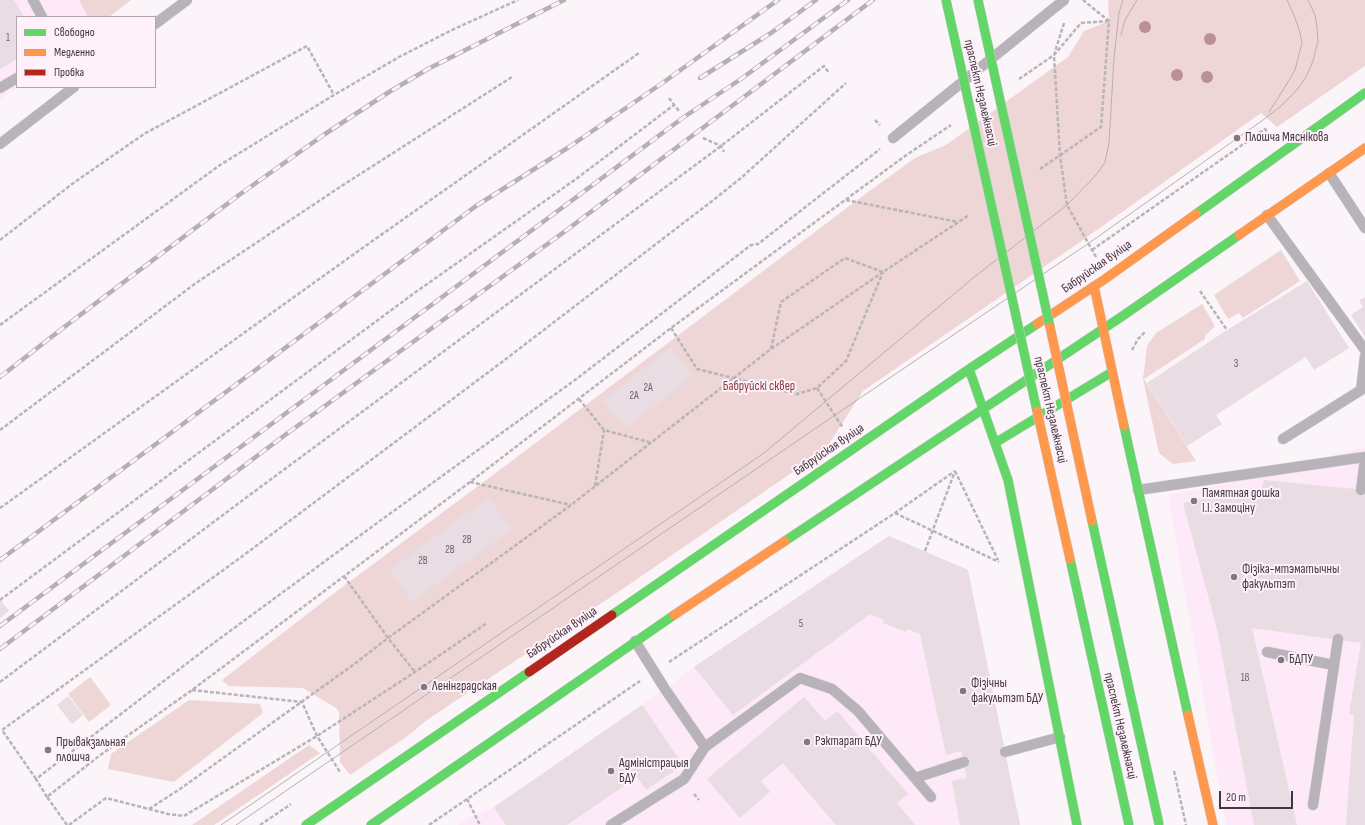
<!DOCTYPE html>
<meta charset="utf-8">
<style>
body{margin:0}
#map{position:relative;width:1365px;height:825px;overflow:hidden;background:#fbf4f9;font-family:"Sofia Sans Condensed",sans-serif}
canvas{display:block}
.legend{position:absolute;left:16px;top:16px;width:140px;height:72px;box-sizing:border-box;background:#fef1fa;border:1px solid #b3a6af;margin:0;padding:5px 7px;list-style:none;font-size:12px;color:#42363f}
.legend li{display:flex;align-items:center;gap:8px;height:20px}
.legend b{width:20px;border:1px solid #b3a6af}
.scale{position:absolute;left:1219px;top:791px;width:74px;height:18px;box-sizing:border-box;border:2px solid #42363f;border-top:0;padding-left:5px;font-size:12px;line-height:14px;white-space:nowrap;color:#42363f;-webkit-text-stroke:3px #fef1fa;paint-order:stroke}
</style>
<div id="map">
<canvas width="1365" height="825"></canvas>
<ul class="legend">
<li><b style="height:5px;background:#63d668"></b>Свободно</li>
<li><b style="height:5px;background:#ff974d"></b>Медленно</li>
<li><b style="height:5px;background:#b3261e"></b>Пробка</li>
</ul>
<div class="scale">20 m</div>
</div>
<script>
const context = document.querySelector('canvas').getContext('2d');
context.lineJoin = 'round';
function fillPath(path, color) { context.fillStyle = color; context.fill(path, 'evenodd'); }
const poly = rows => new Path2D(rows.map(r => 'M' + r).join(''));
function trace(path, color, width, dash) { context.strokeStyle = color; context.lineWidth = width; context.lineCap = dash ? 'butt' : 'round'; context.setLineDash(dash || []); context.stroke(path); }
function write(font, color, halo, rows, align = 'center') {
  context.font = font + ' "Sofia Sans Condensed",sans-serif'; context.lineWidth = 4; context.setLineDash([]); context.textBaseline = 'middle'; context.strokeStyle = halo; context.fillStyle = color; for (const [text, x, y, turn = 0] of rows) {
    context.save(); context.translate(x, y); context.rotate((+turn || 0) * Math.PI / 180); context.textAlign = isNaN(turn) ? turn : align; if (halo) context.strokeText(text, 0, 0); context.fillText(text, 0, 0); context.restore();
  }
}
fillPath(poly([
 [0,0,79,0,88,17,17,17,17,87,0,99],
 [1365,447,1365,825,1226,825,1168,495,1222,485],
 [889,536,968,570,1020,825,458,825,474,815,494,807,665,689,694,667]
]), '#fde9f7');
fillPath(poly([
 [79,0,131,0,109,17,88,17],
 [1108,0,1365,0,1365,66,1277,127,1261,113,1080,242,863,391,825,450,627,586,427,720,409,735,350,775,340,762,339,712,336,708,303,688,229,686,222,680,341,588,501,469,860,198,915,158,946,145,1068,57,1084,31,1109,21],
 [1281,250,1300,281,1243,318,1239,313,1228,319,1214,295],
 [1202,304,1215,326,1205,336,1205,339,1144,379,1196,461,1173,464,1159,453,1143,379,1147,346,1156,333],
 [90,677,111,705,89,722,68,694],
 [189,700,260,704,263,713,174,782,108,769,111,754],
 [309,745,320,753,214,825,192,825]
]), '#eed6d7');
fillPath(poly([
 [0,0,14,0,24,17,17,17,17,59,0,69],
 [1307,281,1349,348,1314,370,1306,357,1216,415,1222,424,1187,446,1147,383,1227,330],
 [1365,297,1365,337,1351,315,1363,307,1359,300],
 [671,347,693,376,625,428,603,400],
 [1264,480,1365,490,1365,825,1346,825,1354,715,1349,714,1361,643,1252,628,1297,825,1254,825,1217,629,1183,503,1253,488,1261,496],
 [489,497,512,529,412,602,389,570],
 [889,536,968,570,1020,825,960,825,952,781,967,778,964,762,961,751,946,755,920,634,907,629,906,632,883,623,884,620,870,614,733,715,694,667],
 [0,599,9,611,0,618],
 [68,696,83,715,72,724,57,705],
 [804,697,825,721,837,711,908,794,897,803,915,825,836,825,783,763,761,781,770,792,740,818,707,779],
 [642,705,683,765,646,790,637,777,567,825,506,825,494,807]
]), '#e9dce2');
const lane = poly([
 [33,0,42,17],
 [155,24,187,0],
 [0,88,17,78],
 [893,138,1064,0],
 [0,144,74,87],
 [1329,173,1365,228],
 [1267,215,1365,350],
 [1283,439,1361,390,1365,356],
 [1138,490,1365,457],
 [1361,490,1365,460],
 [1267,652,1334,665],
 [705,747,800,678,832,689,858,711,931,797],
 [1005,752,1060,737],
 [915,778,964,762],
 [1313,805,1338,639],
 [611,825,684,779,705,747,665,689,635,641]
]);
const fast = poly([
 [1196,214,1365,93],
 [969,369,1008,480,1077,825],
 [1124,426,1188,715],
 [995,443,1112,372],
 [785,541,1124,315,1239,235],
 [612,615,969,369,1037,324],
 [306,825,529,672],
 [371,825,674,615]
]);
const slow = poly([
 [1239,235,1365,148],
 [1094,286,1124,426],
 [1037,324,1105,279,1196,214],
 [674,615,785,541],
 [1188,715,1213,825]
]);
const jam = poly([
 [529,672,612,615]
]);
trace(lane, '#d5cfd3', 11);
trace(fast, '#d5cfd3', 10);
trace(slow, '#d5cfd3', 10);
trace(jam, '#d5cfd3', 10);
trace(poly([
 [1019,79,1054,55,1064,23],
 [669,98,679,111],
 [875,120,880,125],
 [703,138,721,146,724,152],
 [1040,169,1101,127,1109,21,1083,0],
 [846,200,958,222],
 [0,240,72,184,144,134,307,46,334,95],
 [1092,250,1265,129,1269,134],
 [1096,257,1067,205,1060,156,1054,55,1081,23,1109,21],
 [1200,291,1227,330],
 [0,325,220,165,334,95,399,57,454,29,518,0],
 [671,328,697,369,797,394,817,388,846,361,883,272],
 [771,349,781,302,845,258,883,272,969,215],
 [1132,350,1138,339,1145,332],
 [817,388,843,428],
 [579,399,604,430,652,443],
 [0,430,196,283,343,185,512,77],
 [955,471,998,560],
 [470,482,571,505],
 [595,486,604,430],
 [0,508,354,254,639,53],
 [895,513,999,562],
 [925,551,955,471],
 [344,576,388,638,415,672],
 [0,600,413,294,576,179,674,105],
 [669,662,895,513,955,471],
 [0,682,243,500,721,146,824,66,829,73],
 [192,690,302,702,317,736,340,772],
 [1174,771,1186,825],
 [36,779,2,730,240,558,502,362,716,198,741,178,846,83],
 [694,794,699,800],
 [47,797,36,779,207,648,377,523,575,380,751,245,758,244,880,149],
 [467,799,480,825],
 [149,809,180,789,353,665,388,638,571,505,771,349,883,272],
 [67,825,47,797,99,756,192,690,470,482,671,328,905,156,951,125],
 [69,825,106,798,168,814,184,816,317,736,415,672,487,623],
 [260,825,291,804],
 [429,825,640,681]
]), '#b9b4b8', 2.5, [4, 2]);
trace(lane, '#b7b3b8', 10);
trace(fast, '#63d668', 9);
trace(slow, '#ff974d', 9);
trace(jam, '#b3261e', 9);
trace(poly([
 [1121,35,1125,20,1137,0],
 [1269,112,1285,87,1295,70,1302,43,1299,29,1293,13,1287,0],
 [221,825,764,453,973,278,1067,205,1097,174,1105,162,1109,143,1114,58,1119,13,1123,0],
 [236,825,835,415,1089,243,1263,120,1281,106,1296,91,1306,77,1313,61,1318,41,1317,27,1315,15,1308,0]
]), '#b4b0b3', 1);
const rail = poly([
 [700,78,771,33,816,0],
 [0,377,63,328,239,195,325,134,389,92,428,69,564,0],
 [0,560,476,206,569,147,661,84,778,0],
 [0,626,684,117,741,79,848,0],
 [0,649,285,435,564,232,873,0]
]);
trace(rail, '#b4b0b3', 4.5);
trace(rail, '#fef1fa', 3, [9]);
const fastBridge = poly([
 [946,0,1037,411],
 [978,0,1050,327],
 [1092,521,1159,824],
 [1070,559,1129,825]
]);
const slowBridge = poly([
 [1050,327,1092,521],
 [1037,411,1070,559]
]);
trace(fastBridge, '#d5cfd3', 10, []);
trace(slowBridge, '#d5cfd3', 10, []);
trace(fastBridge, '#63d668', 9);
trace(slowBridge, '#ff974d', 9);
context.fillStyle = '#bb9092';
for (const [x, y] of [
 [1145,27],
 [1210,39],
 [1177,75],
 [1207,77]
]) { context.beginPath(); context.arc(x, y, 6, 0, 2 * Math.PI); context.fill(); }
for (const [x, y, r, color] of [
 [1237,138,4,"#837880"],
 [1194,501,4,"#837880"],
 [1234,577,4,"#837880"],
 [1281,660,4,"#837880"],
 [424,687,4,"#837880"],
 [963,691,4,"#837880"],
 [807,742,4,"#837880"],
 [48,750,4,"#837880"],
 [611,771,4,"#837880"]
]) { const dot = new Path2D(); dot.arc(x, y, r, 0, 2 * Math.PI); context.fillStyle = color; context.fill(dot); trace(dot, '#fef1fa', 1.5); }
write('11px', '#6e626a', null, [
 ["1",8,38],
 ["3",1236,364],
 ["2А",648,388],
 ["2А",634,396],
 ["2В",467,540],
 ["2В",450,550],
 ["2В",423,561],
 ["5",801,624],
 ["18",1245,678]
]);
write('13px', '#42363f', '#fef1fa', [
 ["праспект Незалежнасці",980,93,77],
 ["Бабруйская вуліца",1097,267,-35],
 ["праспект Незалежнасці",1050,410,77],
 ["Бабруйская вуліца",829,450,-34],
 ["Бабруйская вуліца",562,633,-34],
 ["праспект Незалежнасці",1120,726,77]
]);
write('13px', '#42363f', '#fef1fa', [
 ["Плошча Мяснікова",1245,138],
 ["Памятная дошка",1202,494],
 ["І.І. Замоціну",1202,509],
 ["Фізіка-мтэматычны",1242,570],
 ["факультэт",1242,585],
 ["БДПУ",1289,660],
 ["Фізічны",971,684],
 ["факультэт БДУ",971,699],
 ["Ленінградская",432,687],
 ["Рэктарат БДУ",815,742],
 ["Прывакзальная",56,743],
 ["плошча",56,758],
 ["Адміністрацыя",619,764],
 ["БДУ",619,779]
], 'left');
write('13px', '#873e3e', '#fef1fa', [
 ["Бабруйскі сквер",759,387]
]);
</script>
